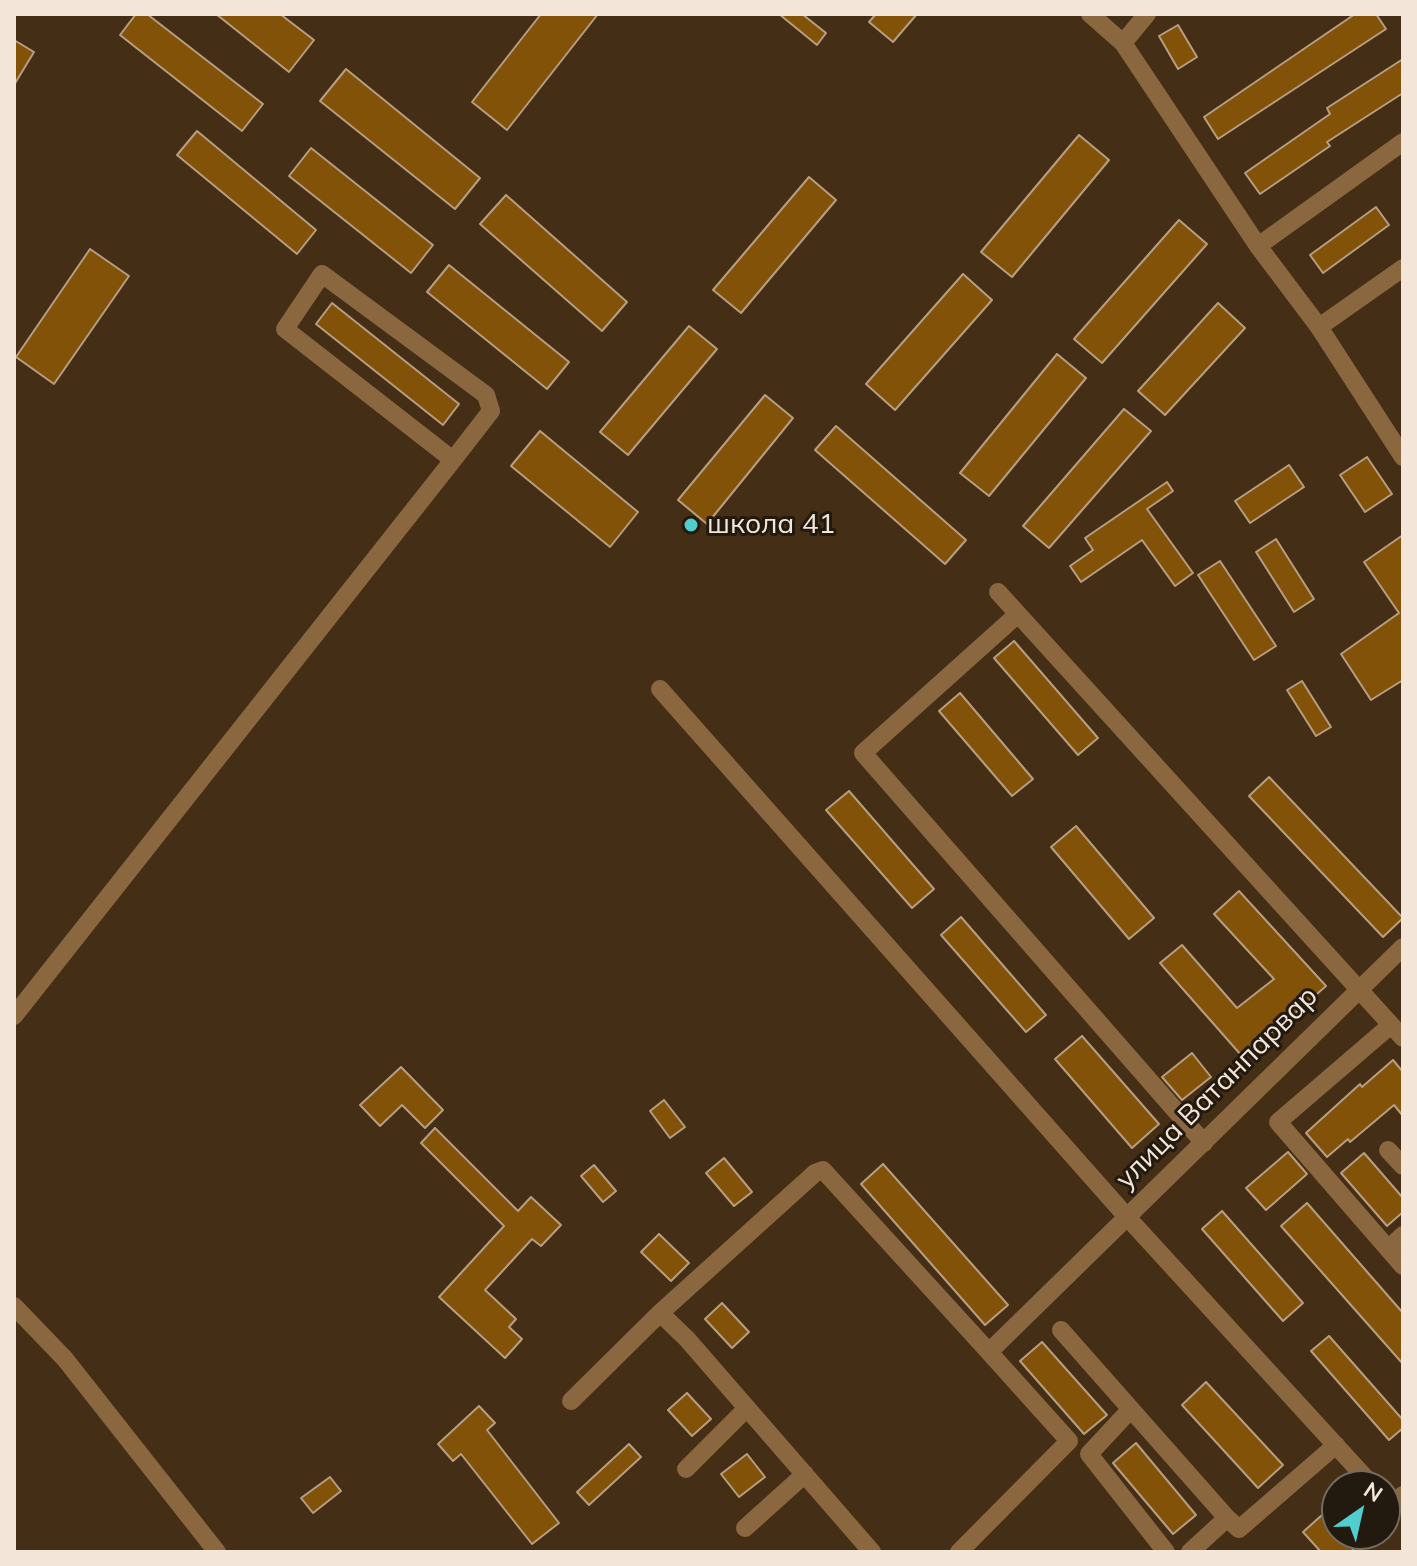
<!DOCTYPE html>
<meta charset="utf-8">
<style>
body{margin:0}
#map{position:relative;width:1417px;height:1566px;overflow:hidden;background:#442f16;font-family:Mulish,sans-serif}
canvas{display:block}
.frame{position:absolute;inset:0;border:16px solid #f3e5d7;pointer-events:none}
.north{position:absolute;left:1321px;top:1470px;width:80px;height:80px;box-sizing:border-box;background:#231a0f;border:2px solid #766b5f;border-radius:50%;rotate:34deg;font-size:22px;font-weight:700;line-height:32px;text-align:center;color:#f3e5d7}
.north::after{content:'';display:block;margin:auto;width:28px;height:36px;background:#52cdce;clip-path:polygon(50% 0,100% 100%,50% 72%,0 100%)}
</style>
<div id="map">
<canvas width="1417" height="1566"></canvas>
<div class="frame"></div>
<div class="north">N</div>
</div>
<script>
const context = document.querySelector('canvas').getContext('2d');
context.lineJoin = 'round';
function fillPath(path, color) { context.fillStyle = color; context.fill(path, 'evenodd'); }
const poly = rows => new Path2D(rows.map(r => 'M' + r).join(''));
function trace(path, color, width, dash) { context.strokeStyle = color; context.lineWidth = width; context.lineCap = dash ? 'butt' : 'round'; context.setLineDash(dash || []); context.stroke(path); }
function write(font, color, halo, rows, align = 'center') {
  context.font = font + ' Mulish,sans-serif'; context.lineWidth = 6; context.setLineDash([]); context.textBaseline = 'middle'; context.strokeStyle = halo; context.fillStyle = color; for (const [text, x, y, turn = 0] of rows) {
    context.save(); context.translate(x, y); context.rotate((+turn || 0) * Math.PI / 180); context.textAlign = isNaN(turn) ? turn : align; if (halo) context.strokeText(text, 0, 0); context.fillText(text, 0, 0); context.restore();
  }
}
const building = poly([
 [136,14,147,14,263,104,242,131,120,35,136,14],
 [216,14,280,14,314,40,289,72,216,14],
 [541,14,598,14,507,130,472,102,541,14],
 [779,14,802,14,826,33,817,45,779,14],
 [876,14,917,14,893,42,869,22,876,14],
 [1355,14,1376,14,1386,29,1218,139,1204,117,1355,14],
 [1178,25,1197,57,1178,69,1159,36,1178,25],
 [14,40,34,52,14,85,14,40],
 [1403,59,1403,93,1327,142,1330,146,1260,194,1245,173,1330,114,1327,108,1403,59],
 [346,69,480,178,455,209,320,101,346,69],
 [197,131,316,230,297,254,177,155,197,131],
 [1079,135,1109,160,1012,277,981,252,1079,135],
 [311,148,433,245,411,273,289,176,311,148],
 [809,177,836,200,741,313,713,290,809,177],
 [506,195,627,302,602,331,480,224,506,195],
 [1376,207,1389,225,1323,273,1310,255,1376,207],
 [1179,220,1207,244,1102,363,1074,339,1179,220],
 [90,249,129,276,54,384,16,357,90,249],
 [449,265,569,362,547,389,427,292,449,265],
 [963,274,992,300,895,410,866,384,963,274],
 [332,303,459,404,443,425,316,324,332,303],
 [1218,303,1245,328,1165,415,1138,391,1218,303],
 [689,326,717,349,628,455,600,432,689,326],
 [1057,354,1086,378,989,496,960,473,1057,354],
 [765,395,793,418,707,524,678,500,765,395],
 [1124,409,1151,431,1049,548,1023,526,1124,409],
 [836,426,966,540,945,564,815,450,836,426],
 [540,431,638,512,610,547,511,466,540,431],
 [1367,457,1392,494,1365,512,1340,475,1367,457],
 [1289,465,1304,487,1250,523,1235,501,1289,465],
 [1167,482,1173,491,1147,509,1193,573,1175,586,1142,540,1081,582,1070,566,1093,550,1085,538,1167,482],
 [1403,535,1403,680,1371,700,1341,654,1399,613,1364,562,1403,535],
 [1276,539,1314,599,1294,612,1256,552,1276,539],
 [1220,561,1276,646,1254,660,1198,575,1220,561],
 [1014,641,1098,738,1078,755,994,658,1014,641],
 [1302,681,1331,727,1316,736,1287,690,1302,681],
 [960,693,1033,779,1012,796,939,711,960,693],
 [1269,777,1403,918,1383,937,1249,796,1269,777],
 [849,791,934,889,912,908,826,810,849,791],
 [1076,826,1154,918,1129,939,1051,847,1076,826],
 [1239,891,1326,986,1292,1016,1272,1032,1270,1030,1241,1055,1160,963,1182,945,1237,1008,1274,979,1214,914,1239,891],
 [961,917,1046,1015,1026,1032,941,935,961,917],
 [1082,1036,1159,1124,1132,1148,1055,1059,1082,1036],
 [1192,1053,1211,1077,1182,1100,1162,1077,1192,1053],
 [1393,1060,1403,1072,1403,1116,1394,1105,1350,1142,1348,1139,1327,1157,1306,1133,1360,1084,1362,1087,1393,1060],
 [401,1067,443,1110,425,1128,402,1105,380,1126,360,1105,401,1067],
 [664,1100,685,1127,670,1138,650,1111,664,1100],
 [435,1128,518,1211,531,1197,561,1225,541,1246,532,1239,485,1290,516,1319,509,1327,522,1339,505,1358,439,1297,504,1226,421,1143,435,1128],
 [1288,1152,1307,1174,1266,1210,1246,1188,1288,1152],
 [1364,1153,1403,1198,1403,1212,1387,1226,1341,1173,1364,1153],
 [724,1158,752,1192,734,1206,706,1173,724,1158],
 [883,1164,1008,1305,985,1325,861,1184,883,1164],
 [594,1165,616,1191,603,1202,581,1176,594,1165],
 [1307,1203,1403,1313,1403,1364,1281,1226,1307,1203],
 [1222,1211,1303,1303,1283,1321,1202,1229,1222,1211],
 [659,1234,689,1263,671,1281,641,1252,659,1234],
 [722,1303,749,1332,732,1348,705,1319,722,1303],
 [1329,1336,1403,1420,1403,1428,1389,1440,1311,1351,1329,1336],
 [1042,1342,1107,1415,1084,1434,1020,1361,1042,1342],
 [1206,1382,1283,1465,1258,1488,1182,1405,1206,1382],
 [687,1393,711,1419,692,1436,668,1410,687,1393],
 [479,1406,495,1423,487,1430,559,1523,532,1544,461,1454,453,1461,438,1444,479,1406],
 [1136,1443,1196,1515,1173,1534,1113,1463,1136,1443],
 [629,1444,641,1457,589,1505,577,1492,629,1444],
 [747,1454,765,1477,739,1497,721,1474,747,1454],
 [330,1477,341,1491,313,1513,301,1498,330,1477],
 [1322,1515,1337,1534,1356,1552,1321,1552,1303,1532,1322,1515]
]);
fillPath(building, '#825209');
trace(building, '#b79e82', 2);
trace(poly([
 [1090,14,1123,43],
 [1147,14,1123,43,1258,246],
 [1403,142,1258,246,1319,327,1403,457],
 [1319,327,1403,268],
 [998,592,1403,1038],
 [1018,614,863,753,1204,1143],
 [660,689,1127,1217,989,1352,1069,1441,959,1552],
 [14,1016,453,460,491,411,486,395,322,274,285,329,453,460],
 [1391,1025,1278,1122,1403,1266],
 [1388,1150,1403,1166],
 [1388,1249,1403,1235],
 [14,1306,65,1359,217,1552],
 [660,1313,815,1173,823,1170,989,1352],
 [1061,1330,1227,1518],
 [571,1401,660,1313,687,1339,872,1552],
 [1131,1409,1089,1454,1166,1552],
 [686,1469,747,1408],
 [1373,1486,1127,1217,1403,947],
 [1385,1499,1391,1506,1403,1495],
 [745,1528,805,1474],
 [1190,1552,1227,1518,1239,1529,1336,1445]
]), '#8a673e', 18);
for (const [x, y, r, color] of [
 [691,525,8,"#52cdce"]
]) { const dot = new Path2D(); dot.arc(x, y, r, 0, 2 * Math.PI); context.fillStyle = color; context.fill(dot); trace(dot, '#231a0f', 3); }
write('28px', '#f3e5d7', '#231a0f', [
 ["школа 41",707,525]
], 'left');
write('28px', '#f3e5d7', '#231a0f', [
 ["улица Ватанпарвар",1217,1088,-45]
]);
</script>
